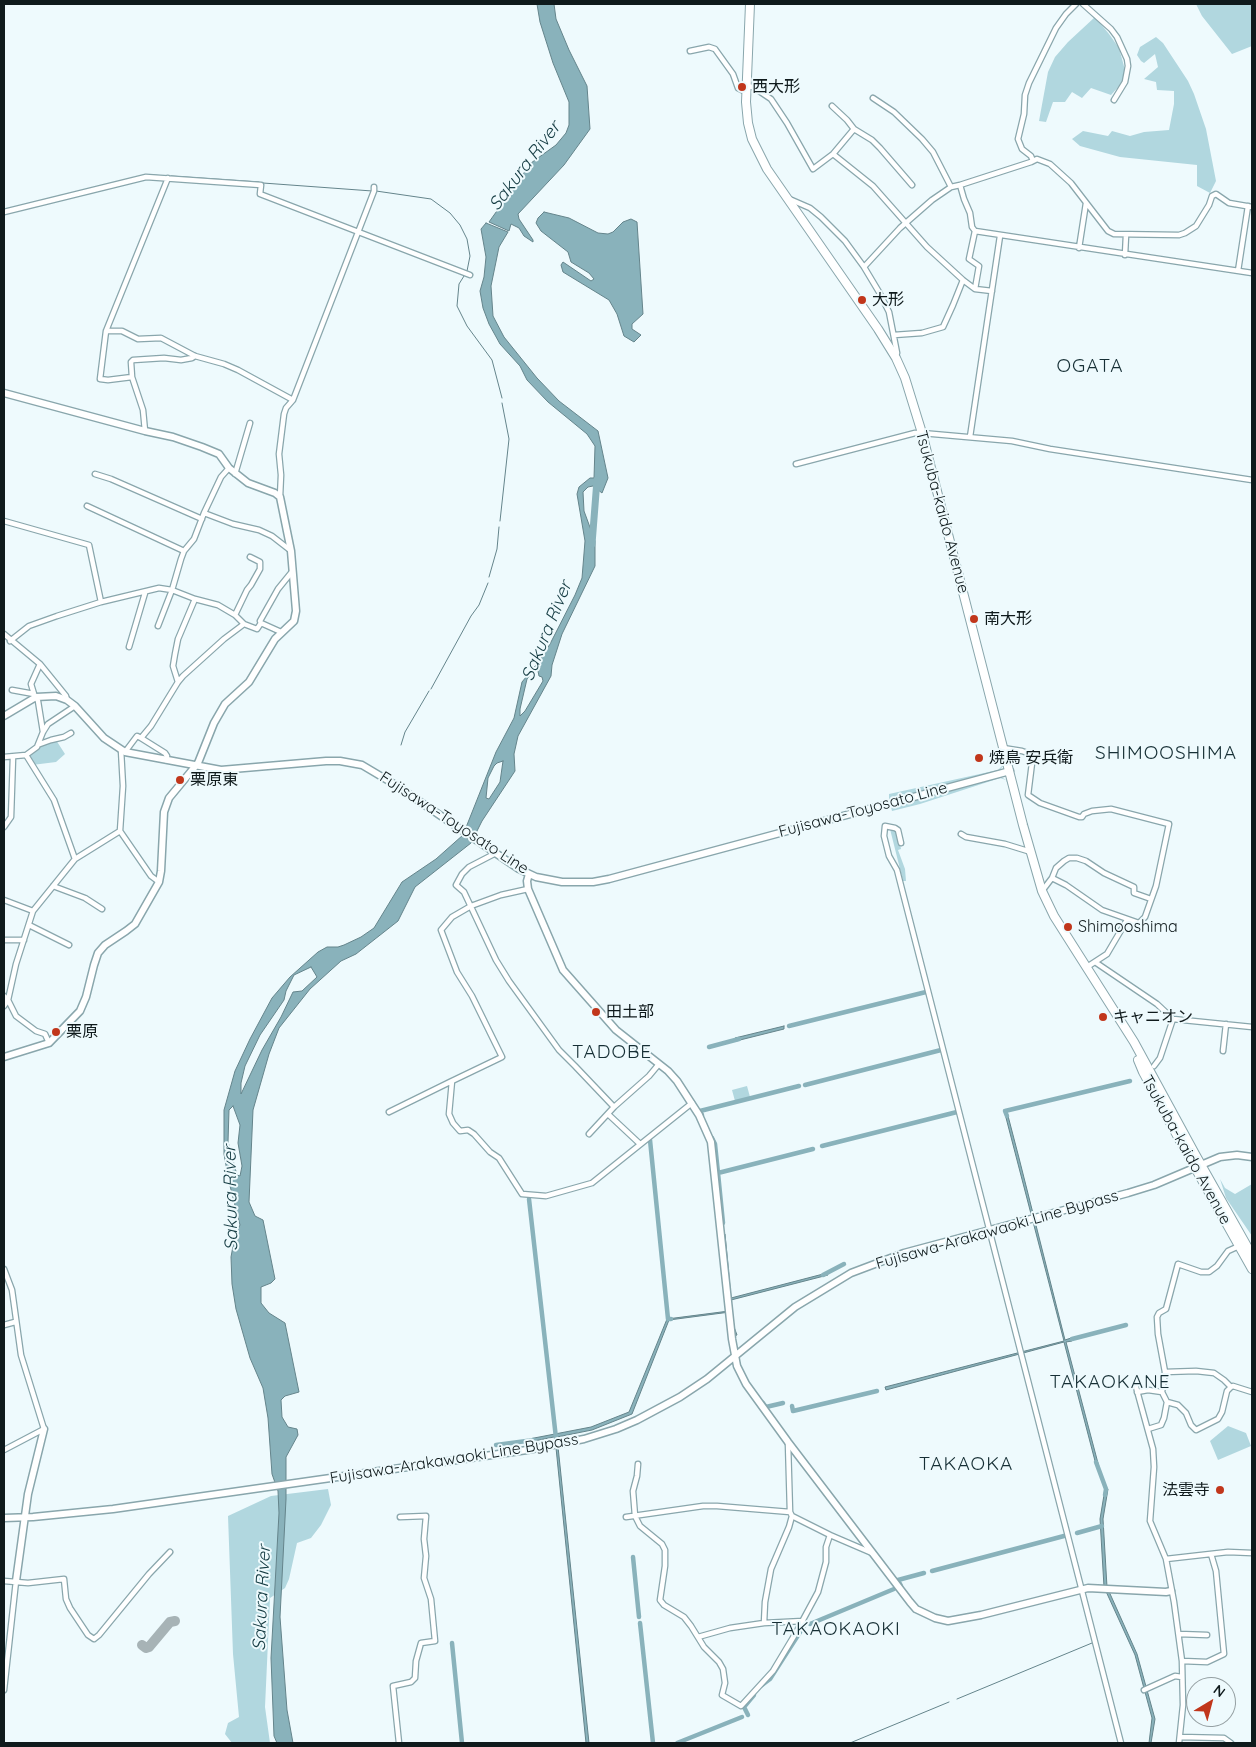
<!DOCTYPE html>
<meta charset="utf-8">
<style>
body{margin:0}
#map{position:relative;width:1256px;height:1747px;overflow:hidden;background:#eefafd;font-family:Quicksand,sans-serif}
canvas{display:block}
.frame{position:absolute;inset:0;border:5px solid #0f1a1c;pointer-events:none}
.north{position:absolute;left:1186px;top:1677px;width:50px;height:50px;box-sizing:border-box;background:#eefafd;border:1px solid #95a0a3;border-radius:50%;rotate:37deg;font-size:14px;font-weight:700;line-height:20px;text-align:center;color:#0f1a1c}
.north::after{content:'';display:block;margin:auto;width:18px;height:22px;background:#c1361b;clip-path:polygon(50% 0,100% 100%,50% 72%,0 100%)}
</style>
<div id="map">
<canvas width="1256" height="1747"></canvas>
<div class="frame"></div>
<div class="north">N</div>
</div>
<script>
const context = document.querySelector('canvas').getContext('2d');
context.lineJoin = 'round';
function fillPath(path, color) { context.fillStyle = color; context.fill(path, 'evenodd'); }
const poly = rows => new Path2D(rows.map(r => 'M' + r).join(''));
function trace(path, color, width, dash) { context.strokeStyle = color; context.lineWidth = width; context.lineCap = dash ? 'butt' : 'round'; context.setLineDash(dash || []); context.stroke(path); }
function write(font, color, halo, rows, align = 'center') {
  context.font = font + ' Quicksand,"Noto Sans JP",sans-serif'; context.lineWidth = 4; context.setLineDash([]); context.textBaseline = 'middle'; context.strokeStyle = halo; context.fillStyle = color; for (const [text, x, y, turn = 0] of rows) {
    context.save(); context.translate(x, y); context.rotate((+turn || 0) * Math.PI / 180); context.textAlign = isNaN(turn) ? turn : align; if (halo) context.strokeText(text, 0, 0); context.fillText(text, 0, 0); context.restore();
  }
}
fillPath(poly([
 [1196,4,1252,4,1252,46,1232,54,1202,16],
 [1095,17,1109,34,1119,48,1125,70,1122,83,1111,95,1091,88,1082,98,1072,92,1065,102,1053,102,1046,122,1039,121,1048,72,1055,57,1068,42],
 [1156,37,1163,43,1188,81,1194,94,1206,129,1216,181,1210,193,1197,186,1197,165,1120,157,1080,146,1072,139,1083,131,1108,136,1112,131,1130,136,1144,132,1169,130,1174,104,1174,91,1157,90,1156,82,1144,79,1158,67,1155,54,1144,63,1141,61,1137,55,1140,47],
 [56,740,65,754,56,762,32,765,29,754,41,745],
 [1000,752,1003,766,999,771,889,800,889,794,998,770,1002,766],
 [1001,777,1008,781,1014,801,1006,780,1000,778,920,804,892,811,891,807],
 [890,829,897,831,901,849,898,850,905,869,906,881,903,881],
 [747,1086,750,1097,735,1101,732,1090],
 [1220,1179,1225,1188,1235,1194,1252,1184,1252,1236,1226,1198],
 [1228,1426,1246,1433,1251,1446,1218,1460,1210,1441],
 [328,1489,331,1505,321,1525,311,1538,297,1543,289,1579,285,1588,270,1598,265,1707,270,1743,232,1743,225,1734,228,1723,239,1717,233,1654,228,1516,271,1496]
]), '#b1d7df');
const water = poly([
 [537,4,554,4,556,19,569,50,587,86,590,129,564,165,518,214,519,219,533,240,533,242,524,236,519,228,511,224,509,231,489,222,531,163,556,145,566,133,569,125,569,102,553,63,540,22,537,4],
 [544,212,569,218,598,233,608,234,613,232,623,222,631,219,637,222,643,314,632,324,632,329,641,335,634,342,624,336,617,314,609,300,563,272,561,265,563,262,591,281,594,279,589,273,571,262,568,252,541,231,536,223,538,218,544,212],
 [486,223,508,232,499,247,491,286,493,316,504,337,537,378,559,401,598,431,608,478,602,493,593,486,588,487,583,492,584,511,595,541,595,566,562,634,552,665,551,676,518,736,514,754,515,771,482,821,471,843,415,887,398,921,356,954,341,961,310,989,279,1028,269,1054,253,1110,249,1202,255,1216,263,1220,275,1279,271,1283,261,1287,261,1303,269,1313,285,1323,299,1392,285,1396,281,1400,282,1417,288,1427,297,1429,298,1435,286,1457,286,1499,280,1617,287,1710,293,1743,277,1743,274,1736,271,1658,279,1513,278,1491,272,1474,268,1418,263,1388,250,1358,236,1309,232,1284,231,1257,235,1235,240,1225,229,1182,224,1154,224,1110,235,1071,250,1039,272,998,290,977,318,952,327,947,338,947,344,945,361,937,374,928,402,882,436,859,463,835,496,752,514,718,522,682,540,660,550,644,575,595,582,578,585,541,577,494,579,487,590,478,594,478,595,446,587,434,548,402,527,380,520,366,500,344,489,324,483,308,480,291,484,277,486,257,481,229,486,223],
 [534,670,538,671,539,676,542,677,543,681,525,711,520,716,520,709,527,679,534,670],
 [503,761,500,782,489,799,486,798,488,778,494,766,497,763,503,761],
 [311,967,317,977,302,991,293,992,281,1017,262,1050,241,1094,241,1083,245,1066,260,1035,284,1000,286,991,294,975,311,967],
 [233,1106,240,1125,238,1143,242,1166,240,1176,237,1175,228,1142,229,1110,233,1106],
 [784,1026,784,1029,736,1041,735,1038,784,1026],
 [1004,1110,1007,1112,1019,1158,1065,1340,1071,1338,1072,1341,1066,1342,1099,1467,1097,1468,1095,1461,1064,1342,886,1390,885,1387,1064,1341,1004,1110],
 [723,1234,725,1234,731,1298,827,1273,828,1275,731,1300,734,1327,737,1335,734,1336,730,1312,669,1320,632,1414,592,1430,557,1437,589,1743,586,1743,555,1438,554,1437,529,1442,529,1439,591,1427,629,1412,667,1319,729,1311,723,1234],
 [1105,1489,1108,1489,1103,1519,1107,1587,1137,1654,1155,1719,1151,1743,1149,1743,1152,1718,1135,1655,1104,1587,1100,1519,1105,1489]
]);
fillPath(water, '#89b2bb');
trace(water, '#64848b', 1);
trace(poly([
 [151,175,167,176],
 [171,176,259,182],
 [263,183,372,191],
 [376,191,431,199,450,213,460,225,467,239,470,256,467,271],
 [464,276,459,284,457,306,467,326,492,360,502,398],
 [500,521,509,439,502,403],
 [489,577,497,549,499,527],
 [431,689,471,616,479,605,488,583],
 [401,745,405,732,429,691],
 [957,1699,1092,1643],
 [850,1743,949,1702]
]), '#64848b', 1);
trace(poly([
 [789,1026,926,992],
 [709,1047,739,1039],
 [805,1085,941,1050],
 [702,1115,700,1111,799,1086],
 [1007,1116,1005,1111,1130,1081],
 [712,1138,715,1144,718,1173],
 [650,1140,668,1319,671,1319],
 [822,1146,957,1112],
 [529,1199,556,1438],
 [723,1223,718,1173,813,1149],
 [823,1275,844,1264],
 [1072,1339,1126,1325],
 [763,1403,766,1407,783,1403],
 [792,1406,793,1411,877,1391],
 [496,1445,534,1440],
 [1096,1462,1106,1489,1105,1495],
 [1077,1533,1102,1526],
 [633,1557,639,1617],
 [932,1571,1064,1536],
 [901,1586,898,1580,924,1573],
 [640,1623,653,1743],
 [810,1624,894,1589],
 [452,1643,462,1743],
 [762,1685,770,1679,804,1626],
 [748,1715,744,1707,754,1695],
 [677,1743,742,1717]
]), '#89b2bb', 4.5);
trace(poly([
 [592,544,597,480]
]), '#89b2bb', 7);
trace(poly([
 [142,1645,146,1648,149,1647,170,1622,175,1621]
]), '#a7b3b6', 10);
const street = poly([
 [1083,4,1111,29,1117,37,1127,59,1128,66,1125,82,1114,100],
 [690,51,709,47,715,49,733,74,738,88,746,92],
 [746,86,753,87,771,99,787,123,813,169,833,154,873,186,927,247,963,280,975,289,992,291],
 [873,98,894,112,922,139,933,152,951,187],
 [832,106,847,120,854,129,872,140,880,148,912,185],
 [833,154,854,129],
 [1033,161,1031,156,1022,149,1018,139,1024,114,1025,95,1029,83,1056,28,1066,14,1076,4],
 [960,185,964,199,970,213,972,227,975,231,969,259,979,266,975,289],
 [787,198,810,208,821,217,845,241,864,267,879,292,889,312,897,353,896,356],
 [4,212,146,177,261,185,260,194,470,275],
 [975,231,1252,273],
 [1079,248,1086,203],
 [1125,255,1126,235],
 [864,267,900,228,932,200,951,187,960,185,1031,162,1037,159,1050,164,1071,183,1108,231,1114,234,1179,235,1185,233,1196,226,1209,205,1212,196,1216,194,1229,203,1252,207],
 [1238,271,1248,206],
 [106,331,122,331,138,339,161,338,195,356,224,364,238,370,293,400],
 [894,335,922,333,943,327,953,305,963,280],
 [132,377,108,380,100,379,106,331,168,178],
 [145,431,143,410,132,377,131,362,133,360,164,358,181,360,192,358,195,356],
 [970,437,1000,236],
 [796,464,915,433,922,433,1012,441,1050,449,1252,480],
 [95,474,111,479,202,519],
 [235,474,250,423],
 [280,497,281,475,279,454,284,414,286,408,293,400,374,191,374,187],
 [87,506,184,551],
 [204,513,233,524,259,530,272,536,290,550],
 [4,521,89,545,101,602],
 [235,615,247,590,251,585,260,569,260,562,250,557],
 [261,623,260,621,278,589,291,573,293,573],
 [158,626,172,590,181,559,184,551,194,539,204,513,221,477,229,468],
 [4,634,40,664,66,696,67,700],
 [10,641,29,626,57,616,101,602,159,588,172,590,195,599,218,605,235,615,244,624,257,629,261,623,281,632],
 [129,647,145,593],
 [40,664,31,684,34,694,38,701,43,732],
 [178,682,173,666,175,654,178,639,195,599],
 [12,690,34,694],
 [141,738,165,753,167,756,166,760],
 [40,744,51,740,64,737,71,733],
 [1003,748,1022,751,1033,755,1028,795,1040,803,1079,817,1082,817,1084,814,1092,811,1111,809,1169,824,1156,886,1145,917,1139,923,1102,910,1066,885,1052,878,1042,891],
 [121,750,123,786,120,831,151,876,159,882],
 [125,752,137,736,141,738,151,726,178,682,183,676,224,639,244,624],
 [26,755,54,800,75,859],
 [4,757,26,755,37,747,43,732,48,724,75,706],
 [4,827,11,817,13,757],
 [961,834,966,837,1005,844,1031,852],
 [901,843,898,830,895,828,885,826,884,836,889,856,897,870,1121,1743],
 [496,853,469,867,462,874,456,885,464,892,496,960,509,981,559,1050,575,1066,614,1107,589,1134],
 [1052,878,1056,868,1064,861,1069,858,1077,858,1086,861,1104,873,1134,887,1134,893,1151,899],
 [53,886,85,898,102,909],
 [4,900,33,911],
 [29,925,69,945],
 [4,940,24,940],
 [1095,962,1157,1004,1173,1019,1252,1027],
 [1087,967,1107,954,1127,920],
 [4,996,8,1000,16,1016,36,1031,45,1034,49,1043],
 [4,1006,8,1000,16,964,33,911,75,859,120,831],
 [1223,1051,1226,1024],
 [1154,1066,1160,1058,1173,1019],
 [452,1081,502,1057,472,996,457,972,441,930,452,917,471,906,501,895,528,889],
 [614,1107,649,1076,659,1064],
 [389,1112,452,1081,449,1114,453,1123,460,1131,468,1130,474,1134,490,1152,499,1158,522,1194,546,1196,592,1183,692,1103],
 [609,1115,640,1144],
 [4,1269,12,1290,21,1355,44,1429,4,1450],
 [4,1325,15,1322],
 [1165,1372,1196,1371,1214,1373,1224,1380,1231,1387,1233,1386,1252,1392],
 [1136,1387,1153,1449,1154,1467,1150,1521,1166,1559,1174,1602,1182,1661,1183,1705,1179,1743],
 [1137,1392,1148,1390,1162,1392],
 [1167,1402,1178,1405,1186,1413,1191,1425,1196,1430,1218,1419,1222,1412,1227,1391,1231,1387],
 [1148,1429,1161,1425,1164,1418,1167,1402,1162,1392,1165,1372,1158,1334,1157,1317,1159,1313,1166,1309,1178,1264,1201,1272,1209,1272,1217,1266,1228,1251,1239,1246],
 [638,1464,637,1476,633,1491,635,1516,640,1526,662,1544,665,1550,665,1566,660,1600,664,1605,684,1617,691,1626,704,1647,719,1662,723,1669,725,1683,722,1695,741,1706,773,1671,797,1631,818,1592,826,1562,826,1547,830,1535,792,1516,790,1512,788,1443],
 [626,1517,703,1506,717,1506,790,1512],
 [830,1535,872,1553],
 [1166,1559,1228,1552,1252,1553],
 [4,1581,28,1583,64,1579,66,1599,70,1608,88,1635,94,1639,99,1635,149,1574,170,1552],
 [764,1623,765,1602,771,1569,789,1527,792,1516],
 [1179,1634,1207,1635],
 [698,1637,730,1628,764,1623,803,1621],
 [1182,1661,1207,1662,1224,1654,1216,1571,1211,1554],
 [4,1690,16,1581],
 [1144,1690,1175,1676,1182,1677],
 [1180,1737,1224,1738,1231,1743],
 [399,1743,393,1686,411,1682,415,1678,416,1661,421,1643,435,1641,431,1599,424,1578,426,1556,424,1539,426,1516,400,1517]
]);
const secondary = poly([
 [4,393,145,431,173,437,202,447,219,454,229,468,248,483,275,493,280,497,291,551,296,611,294,621,275,639,249,682,225,704,214,723,198,763,169,798,164,812,161,871,159,882,135,924,126,931,105,945,98,953,94,965,86,997,80,1011,49,1043,4,1057],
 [4,716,36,697,56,696,67,700,75,706,104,738,125,752,221,770,326,761,340,761,362,765,394,784,519,869,536,877,562,882,593,882,609,879,1010,771],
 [529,874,527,881,528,889,563,970,616,1030,668,1071,677,1081,699,1115,711,1142,732,1339,737,1366,746,1384,788,1442,910,1602,916,1609,935,1618,948,1621,981,1615,1088,1588,1166,1592,1171,1591],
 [4,1518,33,1517,113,1509,527,1450,584,1439,616,1429,637,1420,680,1397,707,1379,795,1307,851,1273,904,1253,1128,1193,1154,1185,1220,1157,1237,1155,1252,1157],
 [16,1581,28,1494,44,1429]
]);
const highway = poly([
 [750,4,746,102,748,123,752,139,767,169,878,329,896,358,905,378,922,433,1023,825,1042,891,1054,916,1134,1042,1195,1154,1252,1255],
 [1138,1060,1143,1072,1180,1141,1252,1269]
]);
trace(street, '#89a6ac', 7);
trace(secondary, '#89a6ac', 9);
trace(highway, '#89a6ac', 10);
trace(street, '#fff', 4.5);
trace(secondary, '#fff', 6);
trace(highway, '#fff', 8);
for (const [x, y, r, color] of [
 [742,87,5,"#c1361b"],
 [862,300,5,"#c1361b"],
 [974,619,5,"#c1361b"],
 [979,758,5,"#c1361b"],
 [180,780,5,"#c1361b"],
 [1068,927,5,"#c1361b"],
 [596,1012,5,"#c1361b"],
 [1103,1017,5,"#c1361b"],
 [56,1032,5,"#c1361b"],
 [1220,1490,5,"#c1361b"]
]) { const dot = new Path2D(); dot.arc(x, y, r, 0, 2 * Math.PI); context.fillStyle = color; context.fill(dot); trace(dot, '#eefafd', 2); }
write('16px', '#0f1a1c', '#eefafd', [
 ["西大形",752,87],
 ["大形",872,300],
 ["南大形",984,619],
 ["焼鳥 安兵衛",989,758],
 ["栗原東",190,780],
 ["Shimooshima",1078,927],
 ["田土部",606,1012],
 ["キャニオン",1113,1017],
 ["栗原",66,1032],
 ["法雲寺",1210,1490,"right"]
], 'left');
write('16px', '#0f1a1c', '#eefafd', [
 ["Tsukuba-kaido Avenue",942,512,75],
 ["Fujisawa-Toyosato Line",863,810,-15],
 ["Fujisawa-Toyosato Line",454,823,33],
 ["Tsukuba-kaido Avenue",1186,1150,61],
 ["Fujisawa-Arakawaoki Line Bypass",997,1230,-16],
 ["Fujisawa-Arakawaoki Line Bypass",454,1459,-9]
]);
write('italic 18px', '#153c43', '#eefafd', [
 ["Sakura River",525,166,-53],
 ["Sakura River",547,631,-68],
 ["Sakura River",231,1198,-91],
 ["Sakura River",262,1598,-87]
]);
context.letterSpacing = '1px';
write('19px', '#162f35', '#eefafd', [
 ["OGATA",1090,366],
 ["SHIMOOSHIMA",1166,753],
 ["TADOBE",612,1052],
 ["TAKAOKANE",1110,1382],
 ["TAKAOKA",966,1464],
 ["TAKAOKAOKI",836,1629]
]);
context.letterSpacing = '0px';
</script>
